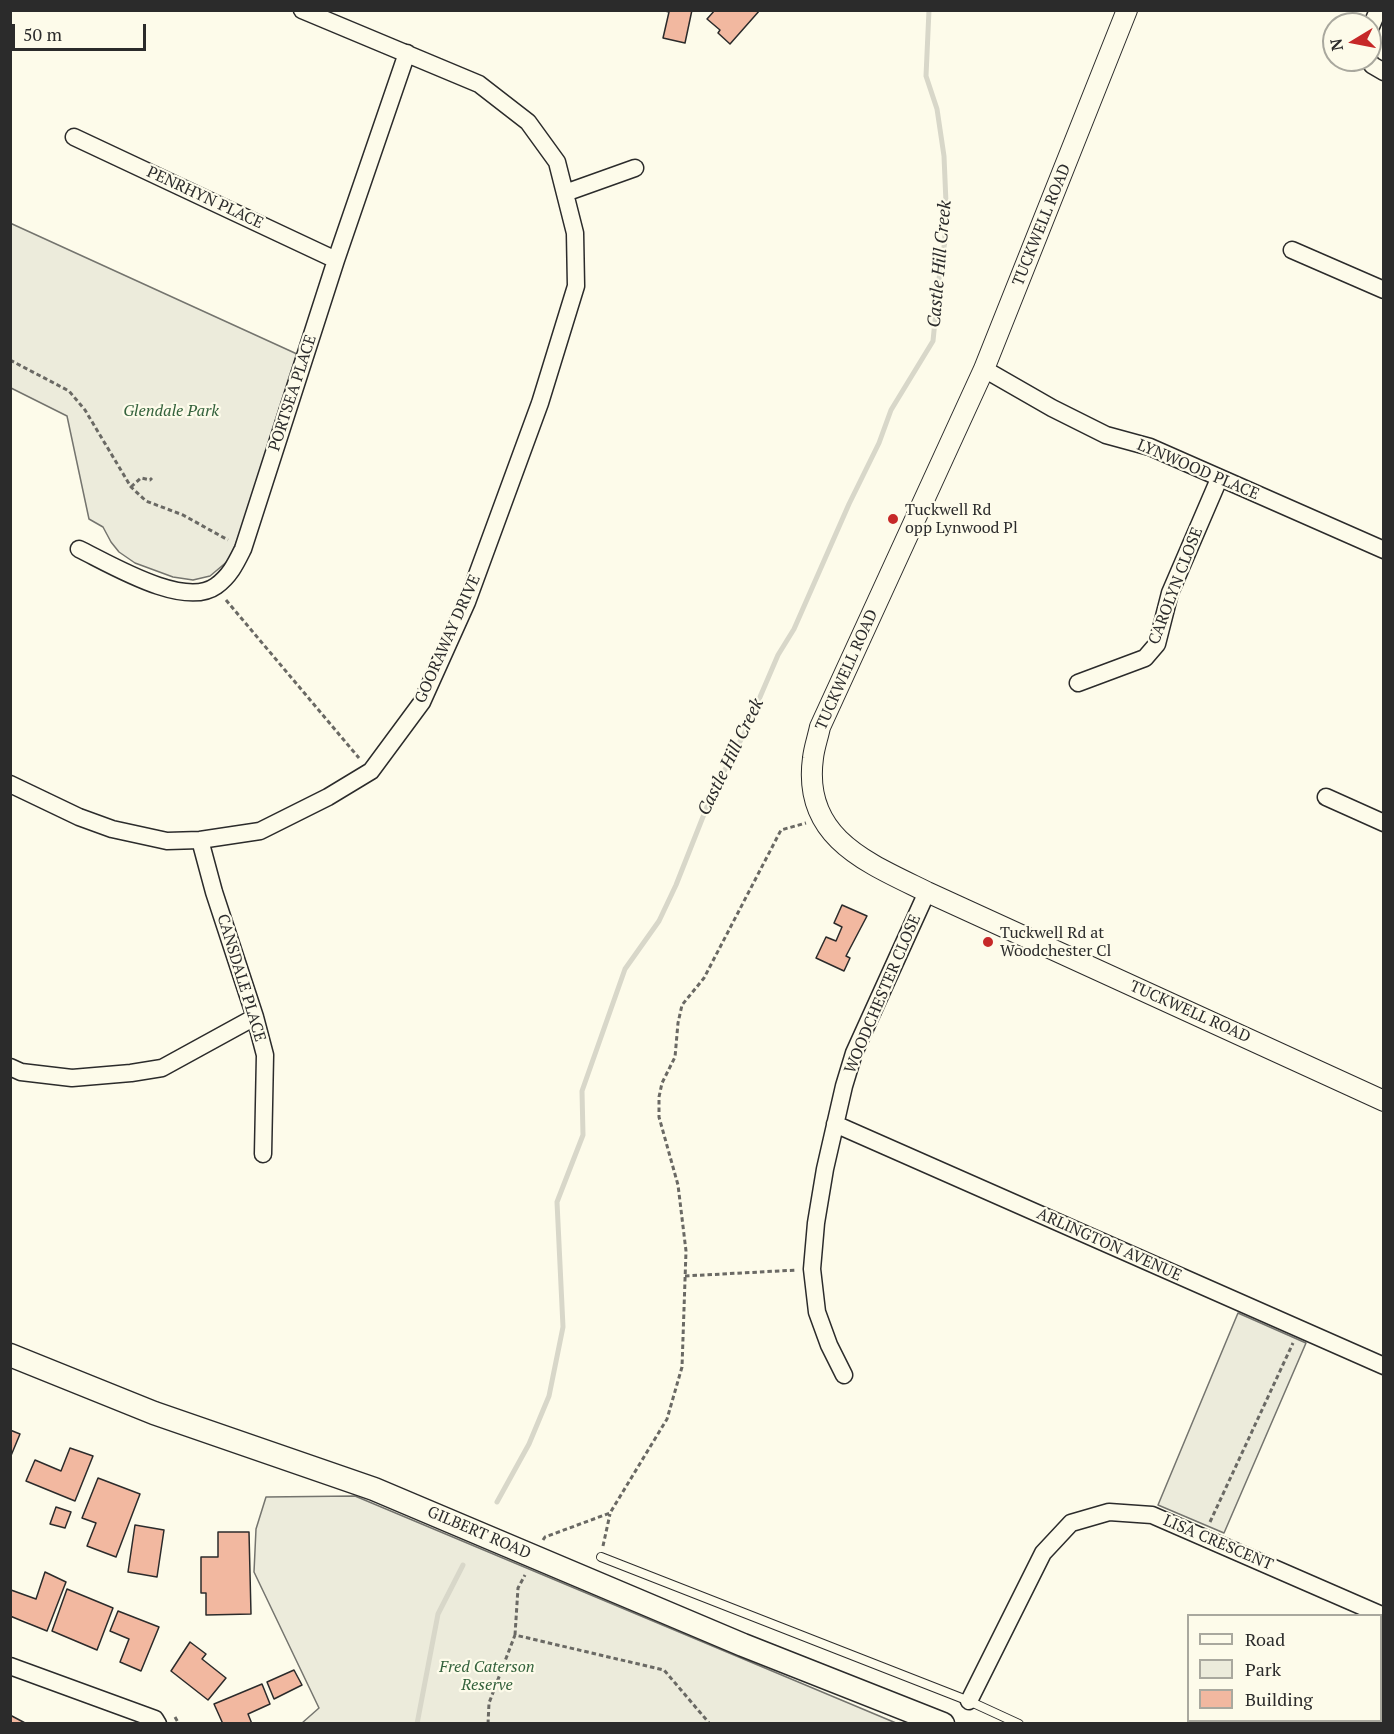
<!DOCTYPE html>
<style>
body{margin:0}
#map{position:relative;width:1394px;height:1734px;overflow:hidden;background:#fdfbea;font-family:"PT Serif",serif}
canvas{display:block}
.frame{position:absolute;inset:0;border:12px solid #2b2b2b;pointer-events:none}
.legend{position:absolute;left:1187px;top:1614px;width:195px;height:108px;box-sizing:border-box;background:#fdfbea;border:2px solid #a9a89e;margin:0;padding:8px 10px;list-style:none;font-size:18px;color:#2b2b2b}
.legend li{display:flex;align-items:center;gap:12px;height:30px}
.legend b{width:30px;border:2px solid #a9a89e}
.north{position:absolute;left:1322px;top:12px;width:60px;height:60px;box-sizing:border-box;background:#fdfbea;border:2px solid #a9a89e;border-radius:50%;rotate:260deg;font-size:16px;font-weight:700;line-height:24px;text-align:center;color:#2b2b2b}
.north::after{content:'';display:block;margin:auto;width:21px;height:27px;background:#c62828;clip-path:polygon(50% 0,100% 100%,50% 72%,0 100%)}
.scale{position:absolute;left:12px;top:24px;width:134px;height:27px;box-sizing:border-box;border:3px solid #2b2b2b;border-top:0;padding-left:8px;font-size:18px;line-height:21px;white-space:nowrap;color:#2b2b2b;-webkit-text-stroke:4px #fdfbea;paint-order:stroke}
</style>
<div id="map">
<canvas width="1394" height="1734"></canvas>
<div class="frame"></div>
<ul class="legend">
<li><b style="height:8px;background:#fdfbea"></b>Road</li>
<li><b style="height:16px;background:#ecebdb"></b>Park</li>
<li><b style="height:16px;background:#f2b8a0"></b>Building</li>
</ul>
<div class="north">N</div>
<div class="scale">50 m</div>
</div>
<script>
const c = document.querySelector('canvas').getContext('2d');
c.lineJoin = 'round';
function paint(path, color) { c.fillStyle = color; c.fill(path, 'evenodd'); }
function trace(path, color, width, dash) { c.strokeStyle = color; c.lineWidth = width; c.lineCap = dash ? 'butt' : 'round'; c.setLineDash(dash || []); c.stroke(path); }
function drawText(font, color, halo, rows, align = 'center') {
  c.font = font + ' "PT Serif",serif'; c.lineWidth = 4.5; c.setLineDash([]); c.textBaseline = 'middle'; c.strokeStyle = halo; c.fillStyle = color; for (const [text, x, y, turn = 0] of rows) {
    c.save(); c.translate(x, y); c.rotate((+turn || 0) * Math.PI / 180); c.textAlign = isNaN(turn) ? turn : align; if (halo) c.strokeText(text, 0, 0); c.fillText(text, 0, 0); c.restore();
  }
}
const green = new Path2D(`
 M10 223 297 354 243 526 229 560 210 576 193 580 173 577 135 563 119 552 111 542 103 527 89 519 67 416 11 388Z
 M1238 1313 1306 1343 1224 1533 1158 1505Z
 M355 1496 896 1723H302L319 1708 254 1572 256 1529 266 1497Z`);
const stream = new Path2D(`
 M497 1502 529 1444 549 1396 563 1327 557 1202 583 1135 582 1091 625 969 659 921 676 885 712 794 745 732 778 655 794 629 849 504 879 443 891 410 933 341 940 270 945 241 944 221 946 203 944 156 937 109 926 76 929 10
 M417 1724 438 1614 463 1565`);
const building = new Path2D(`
 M661 10H692L685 43 663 38 669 12Z
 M715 10H760L730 44 718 33 720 30 707 19Z
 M842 905 867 916 846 956 850 958 844 971 816 958 826 937 836 941 842 927 834 923Z
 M10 1430 20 1434 10 1458Z
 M70 1448 93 1456 75 1501 26 1481 35 1460 61 1471Z
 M98 1478 140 1494 116 1557 87 1546 96 1523 82 1518Z
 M56 1507 71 1512 65 1528 50 1524Z
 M135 1525 164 1530 157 1577 128 1572Z
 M218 1532H249L251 1614 206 1615V1593H201V1557H218Z
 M45 1572 66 1582 47 1631 10 1616 11 1590 36 1599Z
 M67 1589 113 1608 97 1650 52 1631Z
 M118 1611 159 1627 141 1671 120 1662 129 1639 110 1631Z
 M190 1642 206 1654 202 1659 226 1678 208 1700 171 1671Z
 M294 1670 302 1685 274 1699 267 1682Z
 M262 1684 270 1704 248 1714 252 1724H223L214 1704Z
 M10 1715 27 1724H10Z`);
const path = new Path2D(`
 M10 360 69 391 85 410 131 487 146 501 183 515 228 540
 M131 487 141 478 150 480 152 478
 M226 600 359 758
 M685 1276 797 1270
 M1210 1522 1293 1343
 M543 1540 545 1537 610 1513 667 1419 682 1367 686 1251 678 1185 659 1117V1097L662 1083 675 1057 678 1023 682 1005 704 978 781 830 806 823
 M603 1546 610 1514
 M515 1635 518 1588 525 1575
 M175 1717 179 1724
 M488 1724 489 1703 515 1635 664 1670 710 1724`);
const service = new Path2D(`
 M601 1557 969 1701 1019 1724`);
const minor = new Path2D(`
 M1370 29 1378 10
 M1369 60 1372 65 1384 72
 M74 137 336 260
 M565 193 635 168
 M1292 250 1384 290
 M984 369 1052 408 1106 435 1150 447 1384 550
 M79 549C110 564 184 609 216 586 230 576 236 563 243 549L336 260 407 53
 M1078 683 1145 658 1157 644 1170 593 1219 479
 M10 784 79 817 112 829 167 841 200 840 260 831 328 797 371 771 422 702 467 602 540 403 576 286 575 233 557 162 528 122 479 84 302 10
 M1326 797 1384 823
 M200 840 214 892 255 1017 265 1055 263 1154
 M10 1067 21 1072 72 1078 131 1073 162 1068 255 1017
 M835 1124 1384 1366
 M844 1375 829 1345 817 1312 812 1269 816 1223 825 1169 844 1086 854 1053 927 892
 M10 1666 155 1719 158 1724
 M969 1701 1043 1553 1071 1523 1109 1512 1152 1515 1384 1616`);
const tertiary = new Path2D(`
 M1127 10 984 369 820 727C818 737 814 748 813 758 802 838 868 863 927 892L1384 1101`);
const secondary = new Path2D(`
 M10 1355 154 1413 374 1489 743 1645 943 1724`);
const markers = [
 [893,519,6,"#c62828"],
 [988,942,6,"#c62828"]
];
const streetNames = [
 ["PENRHYN PLACE",205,198,25],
 ["TUCKWELL ROAD",1042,225,-68],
 ["PORTSEA PLACE",293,393,-72],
 ["LYNWOOD PLACE",1198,470,23],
 ["CAROLYN CLOSE",1176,586,-69],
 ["GOORAWAY DRIVE",448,639,-66],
 ["TUCKWELL ROAD",847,670,-66],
 ["CANSDALE PLACE",241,978,73],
 ["WOODCHESTER CLOSE",883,994,-67],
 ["TUCKWELL ROAD",1190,1012,24],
 ["ARLINGTON AVENUE",1109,1245,24],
 ["GILBERT ROAD",479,1533,23],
 ["LISA CRESCENT",1218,1543,23]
];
const parkNames = [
 ["Glendale Park",171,411],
 ["Fred Caterson",487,1667],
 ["Reserve",487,1685]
];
const poiNames = [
 ["Tuckwell Rd",905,510],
 ["opp Lynwood Pl",905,528],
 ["Tuckwell Rd at",1000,933],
 ["Woodchester Cl",1000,951]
];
const waterNames = [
 ["Castle Hill Creek",940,264,-85],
 ["Castle Hill Creek",731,757,-64]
];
paint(green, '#ecebdb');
trace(green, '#74746e', 1.5);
trace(stream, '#d8d7c9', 5);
paint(building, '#f2b8a0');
trace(building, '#2b2b2b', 1.5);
trace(service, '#2b2b2b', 10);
trace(minor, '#2b2b2b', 19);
trace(tertiary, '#2b2b2b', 22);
trace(secondary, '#2b2b2b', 25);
trace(path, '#6a6964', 3, [4.5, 3]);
trace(service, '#fdfbea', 8);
trace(minor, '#fdfbea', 16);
trace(tertiary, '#fdfbea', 20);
trace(secondary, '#fdfbea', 22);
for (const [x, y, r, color] of markers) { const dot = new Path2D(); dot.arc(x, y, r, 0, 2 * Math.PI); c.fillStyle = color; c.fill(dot); trace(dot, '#fdfbea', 2); }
drawText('16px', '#2b2b2b', '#fdfbea', streetNames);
drawText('italic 16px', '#34623c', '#fdfbea', parkNames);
drawText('16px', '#2b2b2b', '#fdfbea', poiNames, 'left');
drawText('italic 18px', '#2b2b2b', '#fdfbea', waterNames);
</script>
